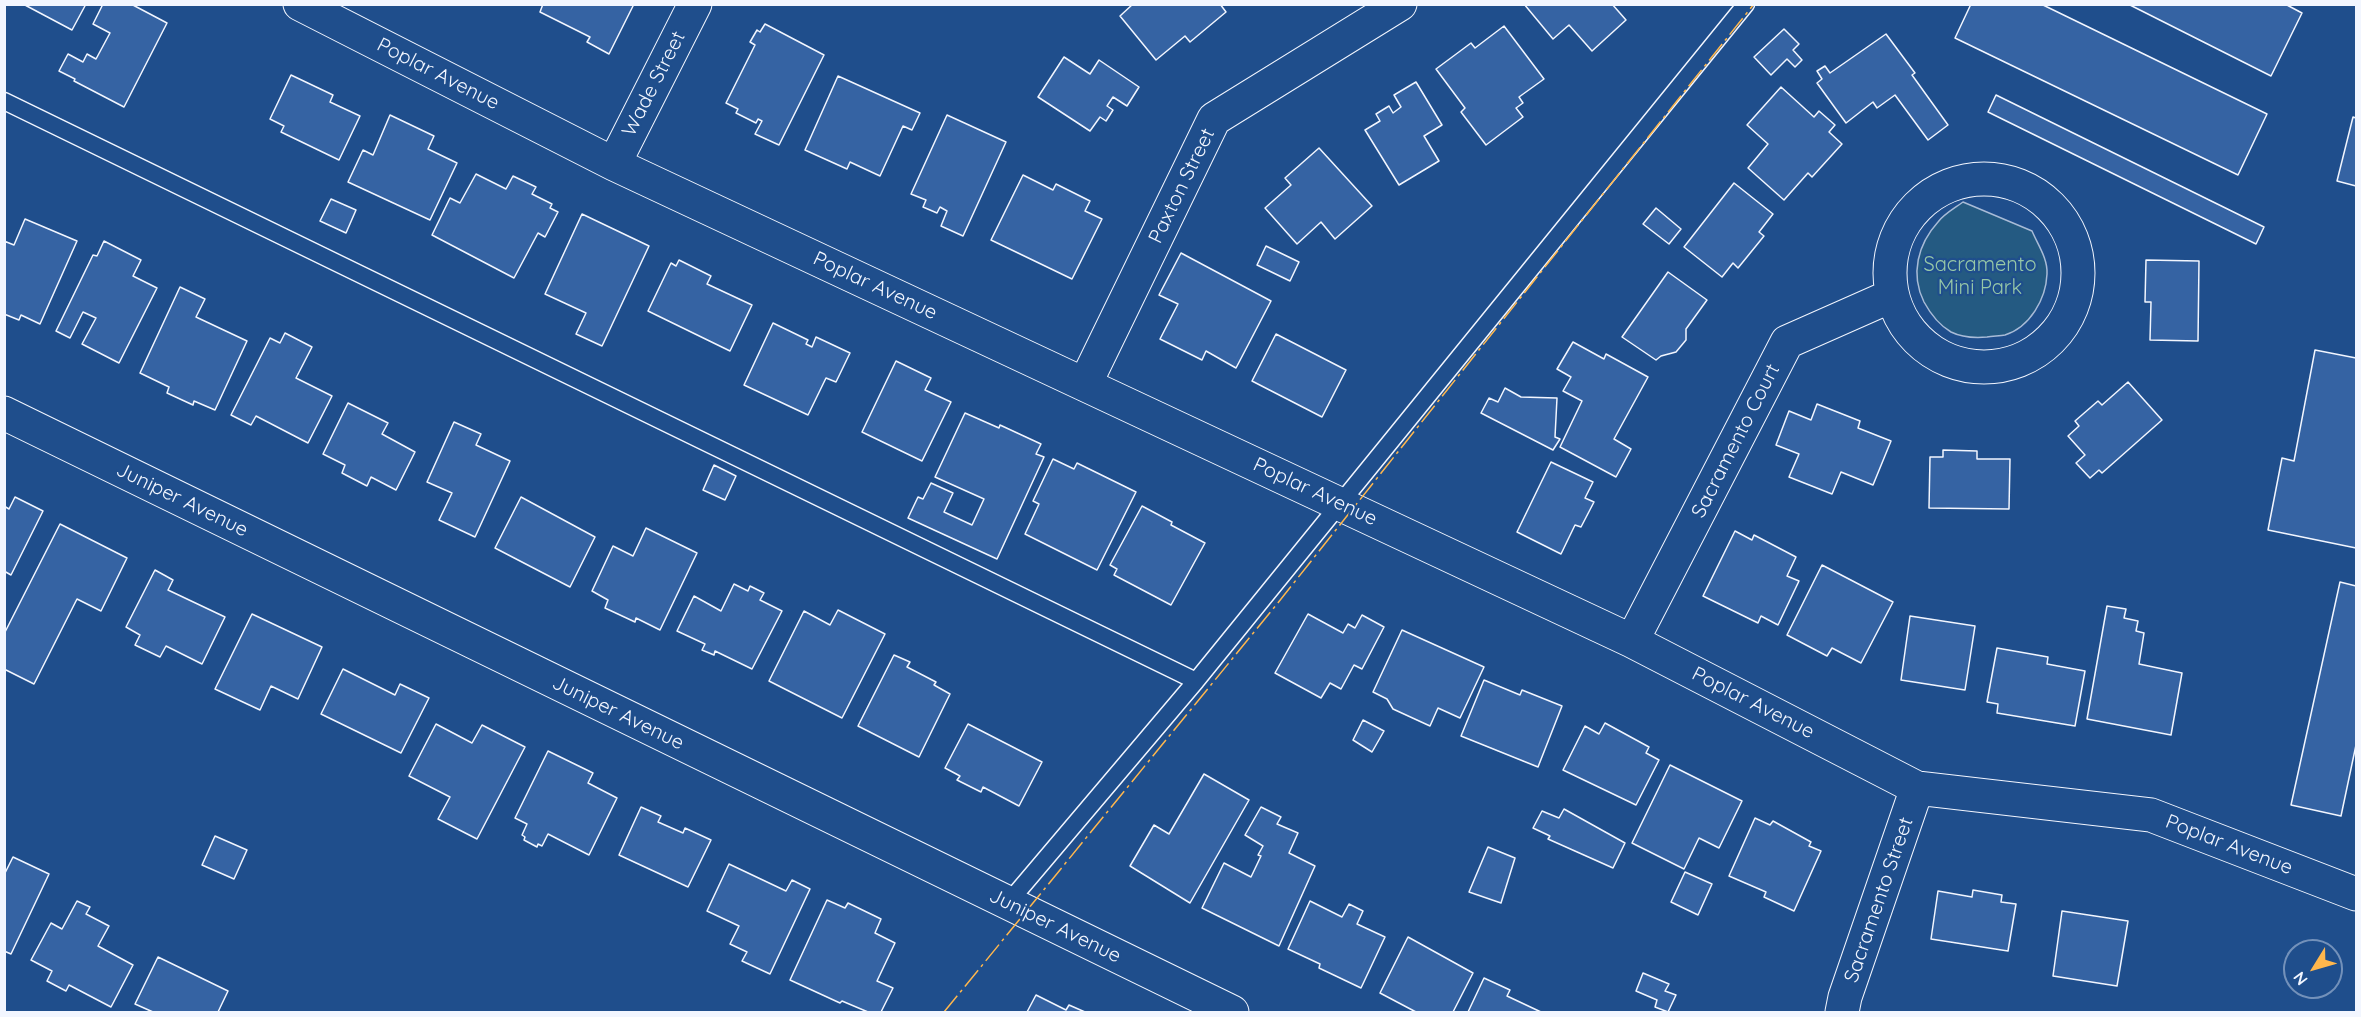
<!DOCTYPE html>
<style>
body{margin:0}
#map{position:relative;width:2361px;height:1017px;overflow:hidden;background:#1f4e8c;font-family:Quicksand,sans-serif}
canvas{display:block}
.frame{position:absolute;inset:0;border:6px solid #f2f6ff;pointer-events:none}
.north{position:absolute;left:2283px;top:939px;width:60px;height:60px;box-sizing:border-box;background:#1f4e8c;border:2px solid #7391ba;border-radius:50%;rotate:233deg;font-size:16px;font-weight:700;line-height:24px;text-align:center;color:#f2f6ff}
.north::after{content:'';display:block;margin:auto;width:21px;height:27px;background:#ffb74d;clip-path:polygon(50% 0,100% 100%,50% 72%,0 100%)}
</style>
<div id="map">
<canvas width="2361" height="1017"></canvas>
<div class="frame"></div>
<div class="north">N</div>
</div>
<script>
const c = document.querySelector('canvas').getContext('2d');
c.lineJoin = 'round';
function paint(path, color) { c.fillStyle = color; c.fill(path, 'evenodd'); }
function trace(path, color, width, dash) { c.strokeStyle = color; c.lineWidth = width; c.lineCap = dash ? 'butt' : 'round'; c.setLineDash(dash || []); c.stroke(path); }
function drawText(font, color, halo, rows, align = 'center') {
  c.font = font + ' Quicksand,sans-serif'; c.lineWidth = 4.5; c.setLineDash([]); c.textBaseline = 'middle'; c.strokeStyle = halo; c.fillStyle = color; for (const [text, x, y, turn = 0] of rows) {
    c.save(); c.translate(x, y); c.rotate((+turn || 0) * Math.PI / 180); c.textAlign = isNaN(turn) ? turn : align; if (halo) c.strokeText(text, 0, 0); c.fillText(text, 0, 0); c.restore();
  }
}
const green = new Path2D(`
 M1963 202 2032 231C2038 245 2048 259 2047 274 2046 299 2030 327 2005 335 2000 336 1993 336 1987 337 1975 338 1963 338 1951 332 1939 325 1930 313 1924 302 1910 274 1918 244 1938 222 1944 214 1955 208 1963 202Z`);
const building = new Path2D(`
 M23 4H86L72 30Z
 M103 4H131L167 23 124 107 74 81 75 79 59 71 68 54 83 62 87 54 96 59 110 33 93 24Z
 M543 4H634L609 54 587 42 590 37 540 12Z
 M1133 4H1220L1226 12 1190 42 1185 36 1156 60 1120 16Z
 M1524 4H1612L1626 20 1592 51 1569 25 1553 39Z
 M1971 4H2041L2267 114 2238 175 1955 38Z
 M2128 4H2285L2302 13 2271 76Z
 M765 24 824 55 779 145 755 134 762 121 758 119 756 123 736 113 738 109 726 103 755 45 750 42 757 30 760 32Z
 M1504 26 1544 79 1519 97 1523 103 1516 108 1523 117 1486 145 1461 112 1465 108 1436 69 1471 43 1475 48Z
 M1784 29 1799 44 1793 50 1802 60 1795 67 1787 59 1771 75 1754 57Z
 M1886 34 1915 73 1912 75 1948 125 1928 140 1895 95 1877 108 1873 102 1846 123 1817 83 1822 79 1817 71 1825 66 1830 73Z
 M1064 57 1090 74 1099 60 1139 87 1127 106 1113 97 1107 106 1113 110 1106 121 1100 117 1090 131 1038 97Z
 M291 75 333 95 330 102 360 116 339 160 281 132 284 126 270 119Z
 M838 76 920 113 912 130 903 126 880 176 850 162 847 169 805 150Z
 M1416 82 1442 125 1424 136 1439 161 1399 185 1365 130 1380 121 1376 114 1389 106 1393 113 1401 107 1394 95Z
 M1781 87 1814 117 1819 111 1835 125 1829 132 1842 144 1812 177 1808 173 1784 200 1748 168 1768 144 1747 125Z
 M1996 95 2264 227 2256 244 1988 112Z
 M390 115 434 136 428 149 457 163 430 220 348 182 363 150 373 155Z
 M947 115 1006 142 963 236 941 226 947 211 940 207 937 213 923 207 926 200 911 194Z
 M2353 117 2356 118V186L2337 181Z
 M1319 148 1372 206 1335 239 1321 222 1297 244 1265 208 1291 185 1285 178Z
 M476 174 506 189 513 176 536 187 532 194 552 204 550 208 558 212 545 237 538 233 514 278 432 235 450 198 460 203Z
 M1023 175 1053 190 1056 184 1090 201 1085 211 1102 219 1072 279 991 240Z
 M1734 183 1773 214 1759 232 1764 236 1738 268 1733 263 1722 277 1684 247Z
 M331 199 356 210 346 233 320 221Z
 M1656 208 1681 229 1669 244 1643 224Z
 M582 214 649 246 602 346 576 334 586 313 545 294Z
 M25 219 77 241 40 324 21 315 19 320 4 314V241L14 245Z
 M104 241 141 260 133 276 157 288 119 363 82 344 96 318 83 312 70 338 56 331 93 255 97 256Z
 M1266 246 1299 262 1290 281 1257 265Z
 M1181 253 1271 301 1236 368 1206 351 1202 360 1160 339 1178 304 1159 295Z
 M679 260 711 276 707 284 752 305 730 351 648 311 671 263 676 266Z
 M2146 260 2199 261 2198 341 2150 340 2151 302H2145Z
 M1668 272 1707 300 1686 329V340L1676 352 1661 356 1656 360 1622 337Z
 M180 287 205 299 196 317 247 341 215 410 194 401 193 405 167 393 169 387 140 373Z
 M773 323 808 340 806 344 812 347 816 337 850 353 836 382 826 378 808 415 744 385Z
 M285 333 312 347 296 378 332 396 308 443 256 416 251 425 231 415 270 338 280 343Z
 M1276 334 1346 370 1322 417 1252 381Z
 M1573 342 1604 359 1606 354 1648 377 1614 439 1631 449 1616 477 1560 447 1582 401 1563 391 1571 377 1557 369Z
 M2315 350 2356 358V548L2268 530 2282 458 2294 461Z
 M896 361 931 378 925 390 951 402 922 461 862 432Z
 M2128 382 2162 420 2102 473 2099 470 2090 478 2076 463 2085 455 2068 436 2079 426 2075 421 2098 401 2102 405Z
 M1505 388 1521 397 1557 398 1555 437 1560 439 1553 450 1481 413 1489 398 1498 402Z
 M348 403 388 423 382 434 415 452 396 490 371 477 367 486 342 473 345 465 323 454Z
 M1817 404 1860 421 1858 428 1891 441 1873 485 1841 472 1832 494 1789 477 1799 454 1776 445 1789 411 1811 420Z
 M965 413 999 428 1000 425 1041 444 1036 454 1044 457 997 559 908 518 918 497 923 499 931 483 953 493 944 512 972 525 984 499 935 477Z
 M454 422 481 434 476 445 510 461 475 537 439 520 452 493 427 482Z
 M1943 450 1977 451V459H2010L2009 509 1929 508 1930 457H1943Z
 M1053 459 1074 469 1077 463 1136 492 1097 570 1025 534 1039 504 1033 501Z
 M1551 462 1593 482 1585 498 1594 502 1581 527 1575 525 1561 554 1517 532Z
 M714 465 736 476 725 500 703 490Z
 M15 497 43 511 11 575 4 571V506L9 509Z
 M521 497 595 537 570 587 495 548Z
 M1142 506 1172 522 1171 525 1205 543 1171 605 1114 575 1117 569 1110 565Z
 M60 524 127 558 101 611 77 599 34 684 4 669V634Z
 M646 528 697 553 660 630 636 618 635 622 605 608 608 600 592 591 613 546 633 556Z
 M1735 531 1752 540 1754 535 1796 557 1787 576 1799 581 1778 625 1761 616 1758 623 1703 596Z
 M1822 565 1893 602 1861 663 1832 648 1827 656 1787 635Z
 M155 570 173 580 168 590 225 617 202 664 166 646 160 657 135 645 140 635 126 627Z
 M2340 582 2356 586V745L2341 816 2291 805Z
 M734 584 748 591 750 586 764 593 760 600 782 611 752 669 715 651 714 655 702 650 705 644 677 631 694 596 721 611Z
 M2107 606 2126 609 2124 618 2138 621 2136 631 2144 633 2139 664 2182 673 2171 735 2087 719Z
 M838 610 885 634 842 718 769 681 804 611 830 625Z
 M252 614 322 647 298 699 271 686 260 710 215 689Z
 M1308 614 1343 633 1348 624 1355 628 1362 615 1384 627 1362 669 1354 665 1341 689 1330 683 1321 698 1275 673Z
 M1910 616 1975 626 1965 690 1901 680Z
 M1402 630 1484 667 1460 718 1438 708 1430 726 1393 709 1387 699 1373 692Z
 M1997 648 2048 657 2047 664 2085 671 2075 726 1997 713 1998 704 1987 702Z
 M894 655 910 662 907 667 936 682 934 685 950 694 919 757 858 726Z
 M343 669 395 695 400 684 429 698 401 753 321 714Z
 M1484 680 1520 695 1522 690 1562 706 1538 767 1461 736Z
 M1363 720 1384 731 1372 752 1353 740Z
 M1605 723 1649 747 1646 753 1659 760 1636 805 1563 770 1585 726 1599 734Z
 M436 724 472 743 482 725 525 747 477 839 438 819 450 797 409 776Z
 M968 724 1042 762 1019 806 983 787 981 792 957 780 960 776 945 768Z
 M548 751 593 773 588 783 617 798 589 855 548 834 542 846 538 844 537 847 524 840 525 837 522 835 527 824 515 818Z
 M1670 765 1742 801 1719 848 1699 838 1684 869 1632 843Z
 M1204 774 1249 800 1190 903 1130 866 1154 825 1169 834Z
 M641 807 661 816 658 822 683 833 685 828 711 840 688 887 619 855Z
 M1261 807 1281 817 1277 824 1298 833 1289 853 1315 866 1279 946 1202 908 1224 863 1251 877 1261 856 1258 855 1263 846 1245 835Z
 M1564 809 1625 843 1613 868 1548 839 1550 836 1533 828 1542 811 1559 818Z
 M1755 818 1770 825 1773 821 1811 842 1809 846 1821 851 1794 911 1764 897 1766 892 1729 876Z
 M215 836 247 850 234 879 202 865Z
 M1488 847 1515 858 1501 903 1469 892Z
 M13 857 49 874 11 954 4 951V875Z
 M729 864 786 891 792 880 810 889 770 974 742 961 747 952 730 944 739 926 707 911Z
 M1685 872 1712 884 1698 915 1671 902Z
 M1973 890 2002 895 2001 902 2016 904 2008 951 1931 939 1938 891 1972 897Z
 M827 900 845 908 848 903 881 919 875 933 895 943 877 981 893 988 881 1012H868L842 1001 840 1003 790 980Z
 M77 901 90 907 86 914 109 926 98 946 133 965 111 1007 69 985 66 991 47 981 52 971 31 960 51 923 62 929Z
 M1310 901 1342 917 1349 904 1363 911 1357 924 1385 937 1361 988 1319 968 1320 964 1288 949Z
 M2062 911 2128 921 2117 986 2053 976Z
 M1408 937 1473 973 1453 1012H1416L1380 993Z
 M158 957 228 991 218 1012H153L135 1004Z
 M1643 973 1669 984 1665 991 1676 995 1668 1012 1655 1007 1657 1000 1636 991Z
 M1484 978 1510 990 1507 996 1541 1012H1468Z
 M1036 995 1066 1010 1069 1005 1085 1012H1027Z`);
const service = new Path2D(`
 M4 101 1196 681 1008 903
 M1196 681 1746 4`);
const minor = new Path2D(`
 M300 4 614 164 1632 641 1917 788 2151 815 2356 894
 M614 164 695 4
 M1890 273a94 94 0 1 1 188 0a94 94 0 1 1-188 0Z
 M1085 384 1214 119 1400 4
 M4 413 1232 1012
 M1632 641 1787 342 1891 296
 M1842 1012 1845 997 1917 788`);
const power = new Path2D(`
 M944 1012 1277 604 1754 4`);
const streetNames = [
 ["Poplar Avenue",438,74,27],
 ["Wade Street",654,84,-63],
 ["Paxton Street",1182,186,-64],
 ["Poplar Avenue",875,286,25],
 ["Sacramento Court",1736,441,-63],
 ["Poplar Avenue",1315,492,25],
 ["Juniper Avenue",182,500,26],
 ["Poplar Avenue",1753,703,27],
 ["Juniper Avenue",618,713,26],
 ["Poplar Avenue",2229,845,21],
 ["Sacramento Street",1879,900,-71],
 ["Juniper Avenue",1055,926,26]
];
const parkNames = [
 ["Sacramento",1980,265],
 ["Mini Park",1980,288]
];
paint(green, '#245a82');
trace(green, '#a8bbd7', 1.5);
paint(building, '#3563a3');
trace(building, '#f2f6ff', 1.5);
trace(service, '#f2f6ff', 19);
trace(minor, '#f2f6ff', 35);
trace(service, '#1f4e8c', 16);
trace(minor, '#1f4e8c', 33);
trace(power, '#ffb74d', 1.5, [21, 4.5, 3, 4.5]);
drawText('20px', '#f2f6ff', '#1f4e8c', streetNames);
drawText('20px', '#97c8a6', '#1f4e8c', parkNames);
</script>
